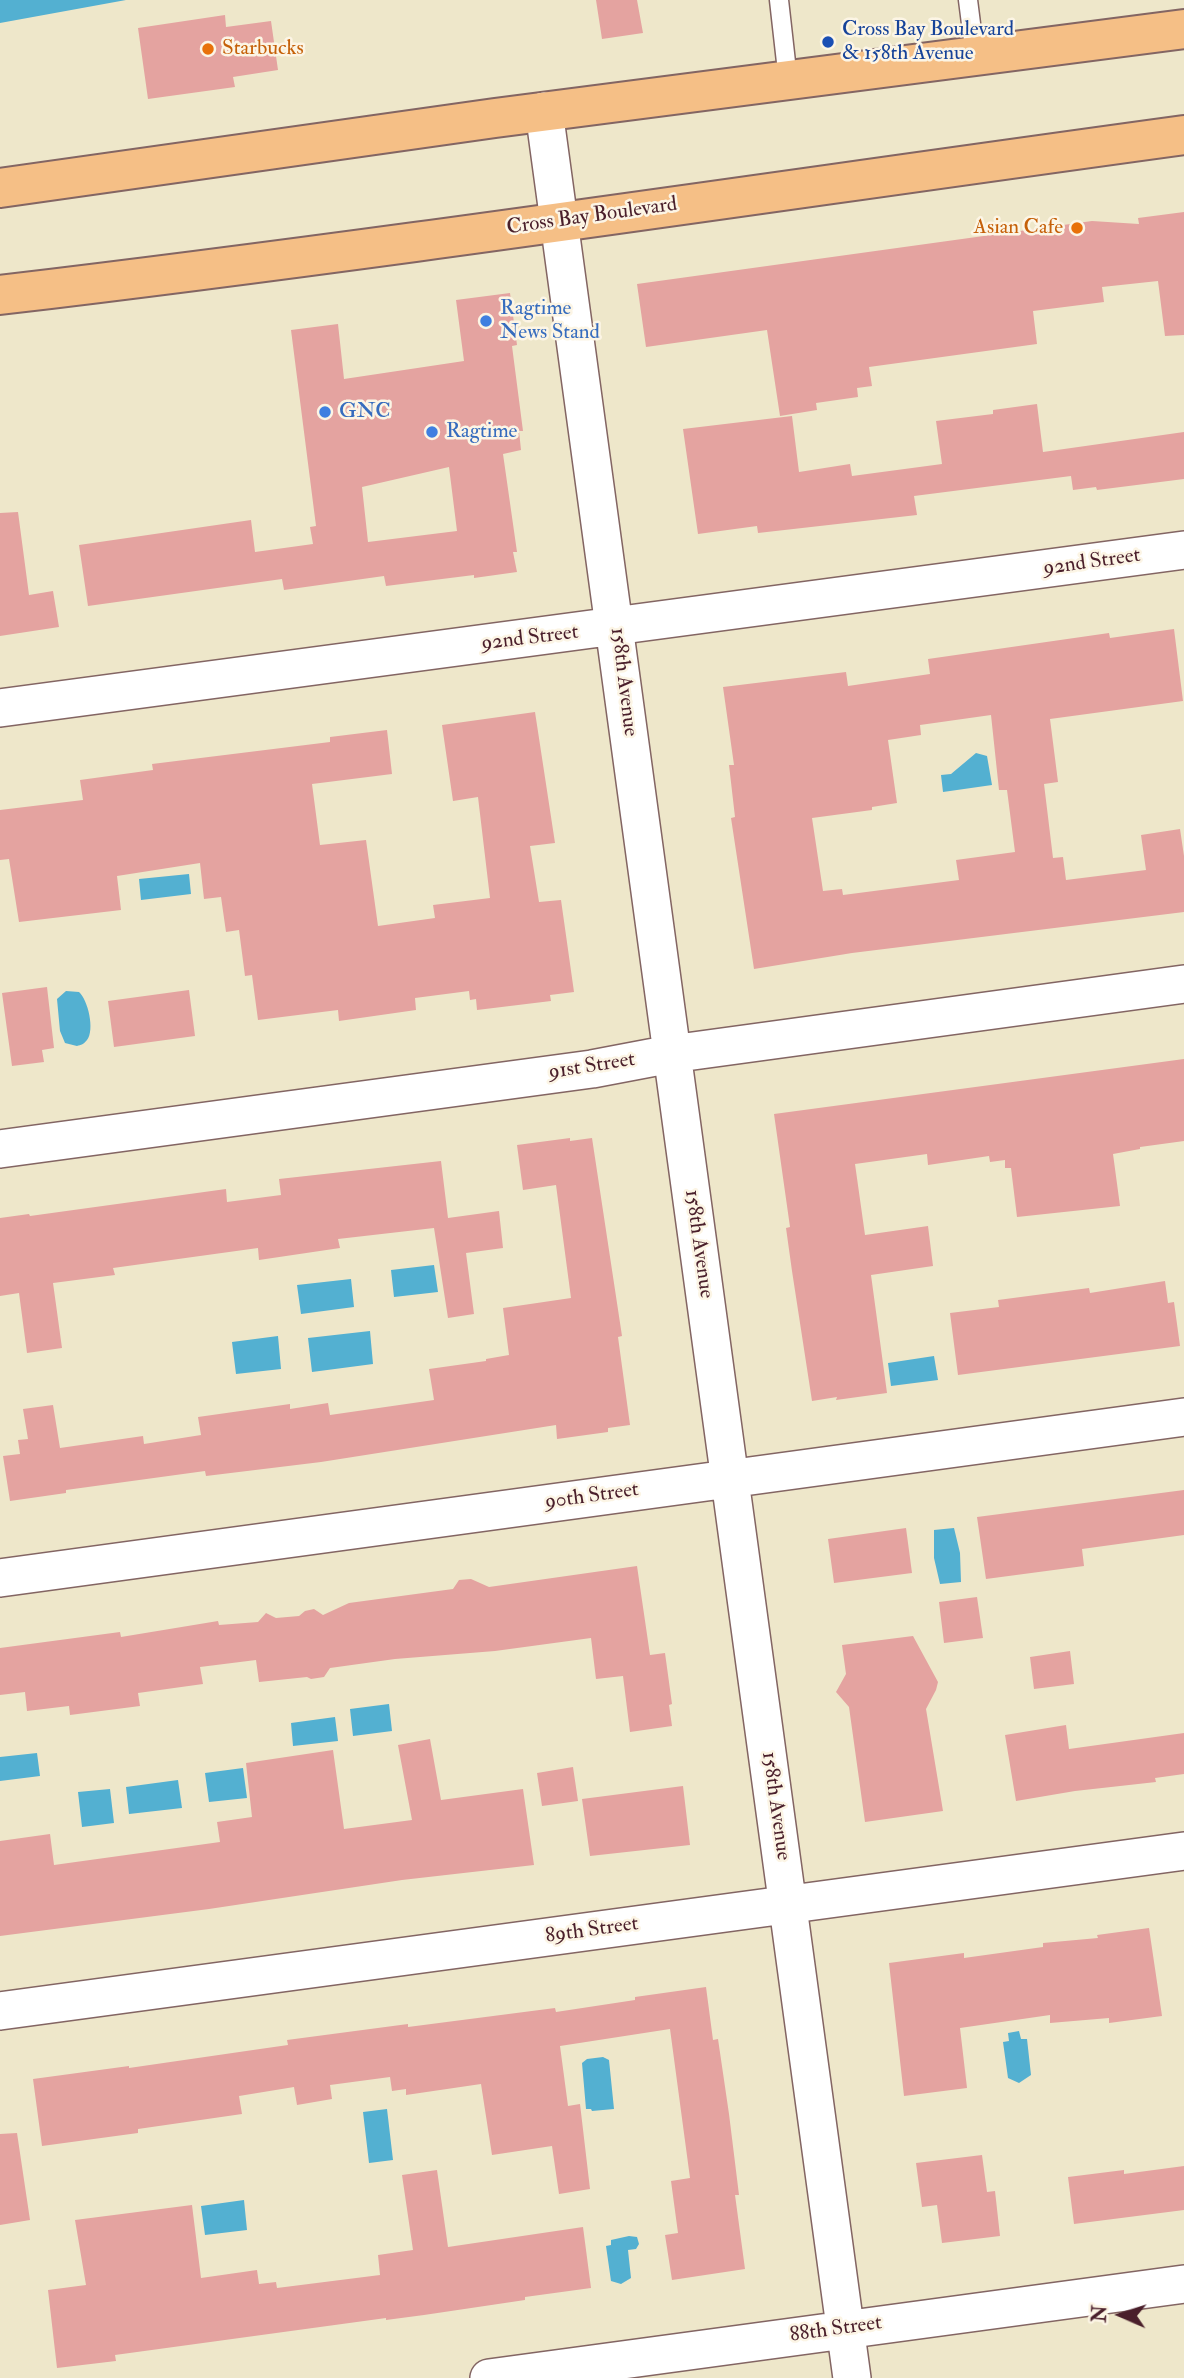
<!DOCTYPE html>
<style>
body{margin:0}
#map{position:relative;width:1184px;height:2378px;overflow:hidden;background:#eee7ca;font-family:"IM FELL Double Pica",serif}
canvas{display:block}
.north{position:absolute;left:1086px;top:2280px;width:70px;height:70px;-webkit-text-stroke:5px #fcf5e5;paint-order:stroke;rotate:273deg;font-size:19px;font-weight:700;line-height:28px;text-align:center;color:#4a1f2b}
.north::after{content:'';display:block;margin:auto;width:24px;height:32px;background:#4a1f2b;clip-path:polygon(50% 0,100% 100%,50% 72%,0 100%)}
</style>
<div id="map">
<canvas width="1184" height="2378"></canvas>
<div class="north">N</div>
</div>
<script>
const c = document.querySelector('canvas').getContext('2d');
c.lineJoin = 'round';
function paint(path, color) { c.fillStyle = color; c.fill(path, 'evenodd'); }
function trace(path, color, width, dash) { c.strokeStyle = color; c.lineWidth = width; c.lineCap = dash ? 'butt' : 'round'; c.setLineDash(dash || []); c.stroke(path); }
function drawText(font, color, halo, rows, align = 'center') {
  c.font = font + ' "IM FELL Double Pica",serif'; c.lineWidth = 5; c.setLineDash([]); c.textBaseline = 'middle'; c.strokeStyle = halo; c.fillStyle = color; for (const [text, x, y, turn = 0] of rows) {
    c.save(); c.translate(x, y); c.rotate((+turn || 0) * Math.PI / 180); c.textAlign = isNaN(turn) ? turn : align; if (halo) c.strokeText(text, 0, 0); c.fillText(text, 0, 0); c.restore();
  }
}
const water = new Path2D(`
 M0 0H126L0 23Z
 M976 753 987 756 992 785 943 792 941 775 951 774Z
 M189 874 191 894 141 900 139 879Z
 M66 991 79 992C88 1000 95 1030 87 1040 84 1044 81 1045 77 1046L65 1043 60 1031 57 999Z
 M434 1265 438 1292 394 1297 391 1270Z
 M351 1279 354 1307 301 1314 297 1285Z
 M370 1331 373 1364 312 1372 308 1338Z
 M278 1336 281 1369 236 1374 232 1342Z
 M934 1356 938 1380 891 1386 888 1363Z
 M954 1528 960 1553 961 1582 940 1584 934 1558V1530Z
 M389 1704 392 1731 353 1736 350 1709Z
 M335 1717 338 1741 293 1746 291 1723Z
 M37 1753 40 1776 0 1781V1757Z
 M243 1768 247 1798 209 1802 205 1773Z
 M178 1780 182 1808 129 1814 126 1787Z
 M110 1789 114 1823 82 1827 78 1792Z
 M1019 2031 1021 2039H1027L1031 2075 1019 2083 1008 2078 1003 2042 1009 2041 1008 2033Z
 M603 2057 609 2060 614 2109 592 2111 591 2109H586L582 2063 587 2059Z
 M387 2109 393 2160 369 2163 363 2112Z
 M244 2200 247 2230 205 2235 201 2206Z
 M629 2236 637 2237 639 2244 636 2249 628 2250 631 2278 621 2284 611 2281 606 2246 611 2245V2240Z`);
const building = new Path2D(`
 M596 0H637L643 33 602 39Z
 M225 15 226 27 271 21 278 70 233 77 235 87 148 99 138 28Z
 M1184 212V335L1165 336 1158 281 1102 287 1104 302 1033 311 1037 344 869 367 872 386 857 388 858 397 816 403 817 410 780 416 767 330 646 347 637 284 1092 221 1139 224 1138 218Z
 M510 293 517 345 512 346 523 431H519L521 450 503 454 517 552H513L517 572 474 578V575L386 586 384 576 284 590 282 579 88 606 79 545 251 520 255 552 313 544 310 527 316 526 291 330 338 324 344 379 464 361 456 300ZM449 467 457 531 368 542 362 487Z
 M1037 404 1043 452 1184 432V479L1097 490 1096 487 1073 490 1071 476 914 496 917 515 758 533 757 526 698 534 683 429 792 416 799 472 850 464 852 476 942 464 936 421 993 414V410Z
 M18 512 29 595 53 591 59 627 0 636V513Z
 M1174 629 1183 701 1050 719 1058 782 1044 784 1053 858 1063 857 1066 880 1146 870 1141 835 1180 829 1184 856V912L852 953 754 969 731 818 735 817 729 765H734L723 687 846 672 848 686 930 674 928 659 1109 633 1110 638ZM991 715 999 790H1007L1015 852 956 860 959 880 843 895 842 889 823 891 812 818 872 810V807L897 803 888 740 921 735 920 725Z
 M535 712 555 843 530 846 539 902 561 900 574 992 550 995 551 1001 477 1010 476 999 470 1000 469 991 415 998 416 1010 339 1021 338 1010 258 1020 252 975 245 976 239 930 226 932 221 897 204 899 200 863 117 876 121 910 19 922 9 859 0 860V810L83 800 80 780 153 770 152 764 330 742V737L387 730 392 774 312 784 320 845 366 840 378 926 435 918 433 905 490 898 478 797 453 801 442 725Z
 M47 987 54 1048 42 1050 44 1062 12 1066 2 993Z
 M189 990 195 1036 114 1047 108 1001Z
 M1184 1059V1141L1140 1147V1149L1113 1154 1120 1206 1017 1217 1011 1168H1005V1160L990 1162 989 1156 928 1165 927 1154 855 1164 865 1235 928 1226 933 1266 871 1275 887 1393 836 1400 837 1397 812 1401 792 1271 786 1228 790 1227 774 1114Z
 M570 1138V1141L592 1138 622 1336 618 1337 630 1425 608 1428V1432L557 1439 556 1425 321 1462 206 1476 205 1471 66 1490V1493L10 1501 3 1456 20 1454 18 1440 28 1439 23 1409 53 1405 60 1448 143 1436 144 1444 201 1435 198 1417 290 1404V1409L328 1403 330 1415 434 1400 429 1369 486 1361V1359L509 1355 503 1308 571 1298 556 1185 523 1190 517 1145Z
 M441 1161 448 1218 499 1211 503 1248 466 1253 474 1314 448 1318 434 1228 338 1239 340 1248 259 1260 258 1248 113 1268 115 1275 53 1283 62 1348 27 1353 19 1293 0 1296V1218L29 1214 30 1216 226 1189 227 1202 281 1195 279 1179Z
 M1165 1281 1168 1303 1174 1302 1180 1346 958 1375 950 1313 999 1307 998 1300 1089 1288 1090 1293Z
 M1184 1490V1535L1082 1549 1084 1566 986 1579 977 1517Z
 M906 1528 912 1573 834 1583 828 1539Z
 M637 1566 650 1655 665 1653 672 1704 669 1705 672 1726 630 1732 623 1676 596 1679 591 1638 495 1651 395 1659 330 1668 324 1677 311 1679 307 1677 259 1682 256 1660 200 1667 203 1684 138 1693 140 1706 70 1715 69 1706 27 1711 25 1692 0 1695V1648L120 1632 121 1637 218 1621 219 1625 258 1622 266 1613 276 1618 299 1616 305 1611 314 1609 323 1615 349 1603 453 1589 459 1580 471 1579 489 1587Z
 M977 1597 983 1638 944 1643 939 1602Z
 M913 1636 938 1682 936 1690 926 1709 943 1811 865 1822 849 1707 836 1692 846 1674 842 1645Z
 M1070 1651 1074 1684 1034 1689 1030 1657Z
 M1066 1725 1069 1749 1184 1733V1774L1155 1778 1156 1782 1075 1791 1016 1801 1005 1735Z
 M430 1739 441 1800 523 1789 534 1865 402 1880 209 1909 0 1936V1841L50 1834 54 1865 220 1842 217 1822 252 1817 246 1763 333 1750 344 1829 412 1820 398 1745Z
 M573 1767 578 1801 542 1806 537 1773Z
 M683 1786 690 1845 590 1856 582 1799Z
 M1149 1928 1162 2016 1109 2023V2018L1050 2023V2015L960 2028 967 2088 904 2096 889 1963 964 1953V1958L1043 1947V1943L1098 1938 1097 1935Z
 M706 1987 713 2040 718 2039 729 2114 739 2195H735L745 2269 672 2280 665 2235 678 2233 671 2181 690 2178 670 2029 560 2046 568 2106 580 2104 590 2189 559 2194 552 2146 492 2155 481 2084 406 2095V2089L392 2091 390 2077 330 2085 332 2099 297 2105 294 2087 239 2096 242 2114 138 2129V2133L42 2146 33 2079 129 2066V2068L260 2049 288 2045 287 2040 408 2024V2027L555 2008 556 2012 635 2000V1997Z
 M17 2133 30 2220 0 2225V2134Z
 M982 2155 987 2192 995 2191 1000 2236 942 2243 937 2205 922 2207 916 2163Z
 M1184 2166V2210L1074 2224 1068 2177 1124 2170V2174Z
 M437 2170 448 2247 583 2227 591 2288 525 2297V2300L424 2315 386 2320V2318L115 2355 116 2361 57 2368 48 2290 86 2285 75 2220 192 2205 201 2278 257 2270 259 2284 276 2282 277 2288 380 2275 378 2255 413 2250 402 2175Z`);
const lane = new Path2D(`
 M779 0 788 80
 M968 0 975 55`);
const street = new Path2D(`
 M544 111 852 2378
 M0 708 1184 550
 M0 1149 592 1069 671 1054 1184 984
 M0 1578 1184 1417
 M0 2011 1184 1851
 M489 2378 1184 2284`);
const primary = new Path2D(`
 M0 188 495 118 1184 29
 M0 295C396 248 789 189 1184 135`);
const markers = [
 [828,42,7,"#1a4fb4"],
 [208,49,7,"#e8710a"],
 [1077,228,7,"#e8710a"],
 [486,321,7,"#3f7fe0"],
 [325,412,7,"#3f7fe0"],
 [432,432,7,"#3f7fe0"]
];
const transitNames = [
 ["Cross Bay Boulevard",842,30],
 ["& 158th Avenue",842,54]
];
const foodNames = [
 ["Starbucks",222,49],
 ["Asian Cafe",1063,228,"right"]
];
const streetNames = [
 ["Cross Bay Boulevard",592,217,-8],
 ["92nd Street",1092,563,-8],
 ["92nd Street",530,639,-7],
 ["158th Avenue",623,682,83],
 ["91st Street",592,1067,-9],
 ["158th Avenue",698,1244,82],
 ["90th Street",592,1497,-8],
 ["158th Avenue",775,1806,82],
 ["89th Street",592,1931,-8],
 ["88th Street",836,2330,-8]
];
const shopNames = [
 ["Ragtime",500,309],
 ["News Stand",500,333],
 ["GNC",339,412],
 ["Ragtime",446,432]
];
paint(water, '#53b0d1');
paint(building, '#e4a3a0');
trace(lane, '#836563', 21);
trace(street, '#836563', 40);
trace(primary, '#836563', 42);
trace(lane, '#fff', 18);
trace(street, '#fff', 37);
trace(primary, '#f5bf86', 38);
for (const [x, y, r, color] of markers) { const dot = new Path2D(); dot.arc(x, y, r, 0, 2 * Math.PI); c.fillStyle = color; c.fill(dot); trace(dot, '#fcf5e5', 2.5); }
drawText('21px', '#164399', '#fcf5e5', transitNames, 'left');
drawText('21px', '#c56008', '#fcf5e5', foodNames, 'left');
drawText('21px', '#4a1f2b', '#fcf5e5', streetNames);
drawText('21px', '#366cbe', '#fcf5e5', shopNames, 'left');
</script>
